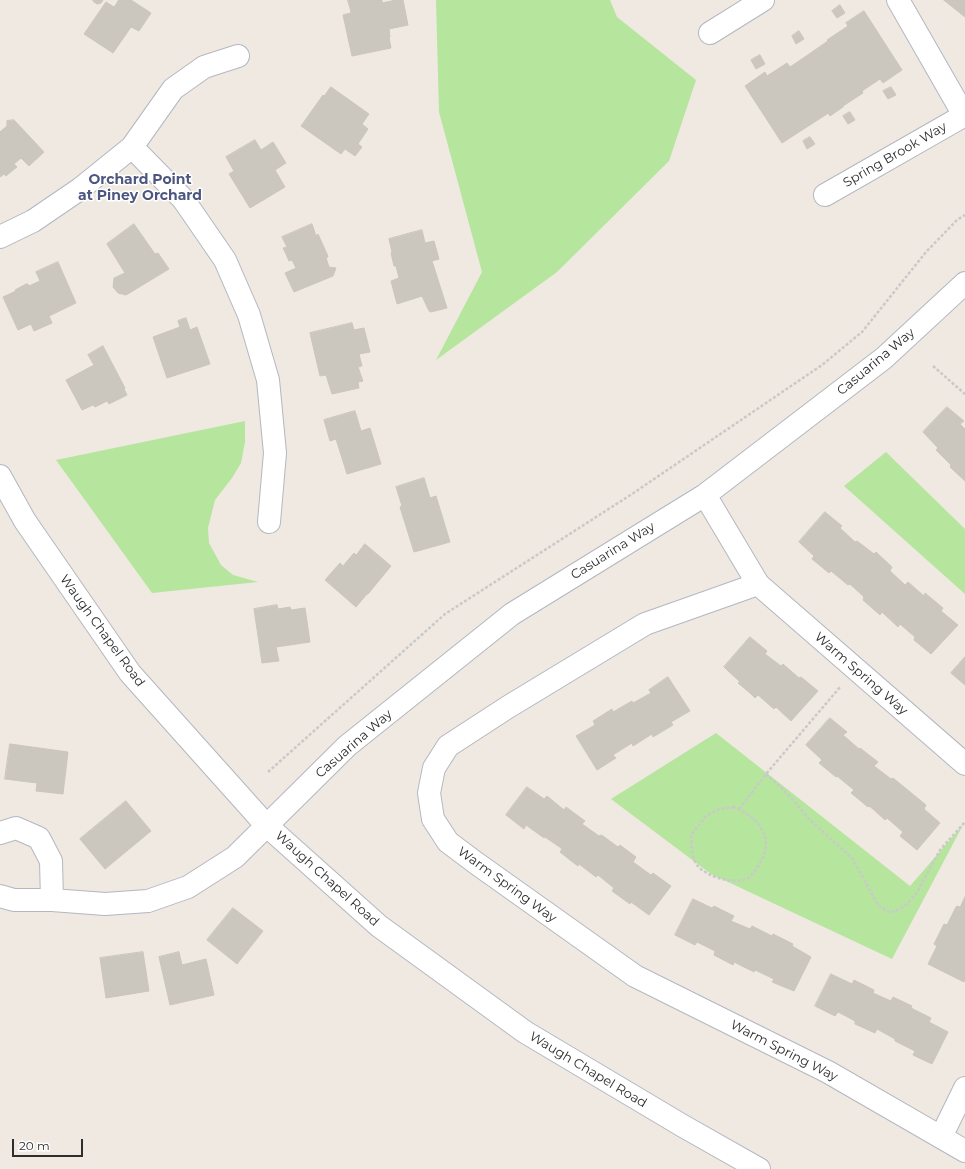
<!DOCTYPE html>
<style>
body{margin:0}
#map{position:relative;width:965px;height:1169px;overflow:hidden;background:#efe9e1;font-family:Montserrat,sans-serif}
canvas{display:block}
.scale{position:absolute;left:12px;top:1139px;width:71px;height:18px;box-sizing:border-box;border:2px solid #2e2e2e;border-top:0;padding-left:5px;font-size:12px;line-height:14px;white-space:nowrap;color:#2e2e2e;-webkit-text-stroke:3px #fff;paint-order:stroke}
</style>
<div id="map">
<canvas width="965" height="1169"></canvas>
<div class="scale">20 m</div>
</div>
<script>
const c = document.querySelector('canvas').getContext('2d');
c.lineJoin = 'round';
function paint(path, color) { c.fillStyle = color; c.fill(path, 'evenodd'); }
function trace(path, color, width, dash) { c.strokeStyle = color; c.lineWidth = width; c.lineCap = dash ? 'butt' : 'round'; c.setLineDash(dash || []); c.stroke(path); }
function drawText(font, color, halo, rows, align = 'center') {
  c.font = font + ' Montserrat,sans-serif'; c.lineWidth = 3; c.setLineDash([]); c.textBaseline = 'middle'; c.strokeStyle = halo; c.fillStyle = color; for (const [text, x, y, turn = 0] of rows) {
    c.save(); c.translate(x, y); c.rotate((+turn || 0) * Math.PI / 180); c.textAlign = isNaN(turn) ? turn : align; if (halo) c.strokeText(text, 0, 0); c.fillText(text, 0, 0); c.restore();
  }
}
const green = new Path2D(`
 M436 0H610L617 17 696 80 669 161 557 272 436 360 482 272 439 112Z
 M245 421V442L241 463 232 478 215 500 208 528 209 543 221 565 233 575 258 582 152 593 56 460Z
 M886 452 965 529V594L844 486Z
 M716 733 910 886 963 825 892 959 711 874 611 799Z`);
const building = new Path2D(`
 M93 0H103L101 3 97 4 94 2Z
 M119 0H131L151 13 139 31 131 27 113 53 84 34 106 2 114 7Z
 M348 0H382V3L396 0H403L408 25 389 29 390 37H389L391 48 352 56 343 15 351 13Z
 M944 0H965V17L960 13Z
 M840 5 845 13 837 18 832 11Z
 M864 11 902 70 883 83 880 79 862 91 863 93 843 106V107L830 116 828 113 827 114 782 143 745 86 765 72 767 76 787 63 790 67 796 63 828 41 827 40 848 26 846 23Z
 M799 31 804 39 796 44 792 36Z
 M760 55 765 64 756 69 751 60Z
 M331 87 369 114 362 124 368 129 358 144 362 147 355 156 345 149 341 154 301 126 323 95 324 96Z
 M891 87 896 95 888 99 883 91Z
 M850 112 855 120 848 124 843 116Z
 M14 120 44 152 29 166 21 158 14 164 17 167 13 170 6 176 4 174 0 177V132L7 126V121Z
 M810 137 815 144 807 149 803 141Z
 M255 140 261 150 273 142 286 163 275 170 285 187 250 208 229 174 234 171 226 157Z
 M134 224 155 254 158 253 169 269 126 295 118 293 113 287 114 278 125 273 107 244Z
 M312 224 316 236 318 234 327 254 328 257 326 258 329 267 336 268 333 276 294 292 285 273 296 268 292 260 289 261 286 254 283 248 287 247 282 237Z
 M422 230 425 243 434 241 439 259 432 261 447 308 431 312 429 311 422 296 397 304 391 281 399 278 396 266H394L391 253 392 252 389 239Z
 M58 262 76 303 49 316 52 323 34 331 31 324 18 330 3 297 16 291 15 290 26 284H28L29 286 40 281 36 272Z
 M186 318 190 330 197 327 210 364 167 378 153 337 180 327 178 321Z
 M352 323 354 330 364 328 370 352 359 354 362 366 358 367 363 381 358 382 359 388 332 394 326 375 320 376 310 333Z
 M103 346 125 388 124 389 127 395 109 404 107 401 95 407 93 405 82 410 66 380 94 365 88 355Z
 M947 407 964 421 960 424 965 429V481L950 467 951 465 936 450 938 448 923 432Z
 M355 411 361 431 370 428 381 464 347 474 336 439 330 441 324 420Z
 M424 478 430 498 436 496 450 542 414 552 400 507 402 506 396 487Z
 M825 512 842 526 840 528 855 542 857 541 874 554 876 552 892 567 890 571 904 584 905 585 908 582 924 596 925 593 943 608 941 611 958 625 931 654 914 640 915 637 900 624 898 627 882 612 880 615 863 600 864 597 850 584 848 585 831 571 829 573 812 559 814 556 799 542Z
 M365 544 391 566 368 594H367L356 607 325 580 340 563 343 566 354 553 356 555Z
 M277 605 278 609 290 607 291 610 305 608 310 642 276 647 279 661 262 663 254 609Z
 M750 637 767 651 765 654 781 666 783 664 799 678 801 677 818 691 791 721 776 707 774 709 758 695 755 698 750 693 738 683 740 682 724 667Z
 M965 657V685L951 673Z
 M668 677 690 711 671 722 673 725 653 737 652 734 633 746 632 743 616 753 613 755 616 758 597 770 576 736 595 725 593 721 612 709 613 712 632 701 633 703 651 693 649 690Z
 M830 718 847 732 843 735 859 749 860 748 878 762 874 766 891 779 893 778 926 805 924 809 940 823 917 850 900 836 903 832 887 818 885 820 873 809 869 806 868 807 851 793 854 790 837 776 836 777 819 763 822 760 806 745Z
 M10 744 68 752 63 794 36 791 37 783 5 779Z
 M527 787 544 799 547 796 564 810 566 807 585 821 582 824 599 836 601 835 603 836 618 847 620 845 636 857 633 862 651 875 653 873 671 886 649 915 631 902 630 904 612 891 614 888 598 875 596 877 579 864 578 866 570 860 560 852 562 849 561 848 545 837 544 838 526 825 524 829 506 815Z
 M126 801 151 831 105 869 80 839Z
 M965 897V980L964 982 928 964 937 946 934 944 944 924 947 925 956 907 957 906 960 907Z
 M693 899 712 908 714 906 734 916 731 921 750 929 752 926 772 936 773 934 793 944 792 946 811 957 794 991 772 982 774 979 755 970 754 972 734 962 733 965 714 955 715 951 697 942 695 945 675 935Z
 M233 908 263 931 237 964 207 940Z
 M143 952 149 991 106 998 100 958Z
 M179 952 182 965 206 959 214 995 170 1005 159 957Z
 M831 974 852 984 854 980 874 990 873 993 891 1001 893 997 912 1006 911 1008 931 1018 929 1022 948 1032 932 1064 913 1055 915 1051 895 1041V1039L877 1029 875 1033 855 1024V1021L840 1013 838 1012 835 1016 815 1006Z`);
const path = new Path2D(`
 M933 366 965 394
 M268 772 445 614 632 494 822 365 862 332 926 252 957 220 965 215
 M766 774 784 790 809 819 852 858 878 905 890 913 905 906 916 894 940 850 965 822
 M733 807C756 815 775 836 761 861 758 866 755 872 751 876 738 887 706 877 697 865 691 857 692 844 691 835L706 816 719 809Z
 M739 809 766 774 841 686`);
const street = new Path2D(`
 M898 0 965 117
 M710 33 763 0
 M132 147 183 199 225 260 249 315 268 380 275 453 269 522
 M825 195 965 115
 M0 237 33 221 80 189 132 147 173 89 204 67 238 56
 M705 495 758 584 965 764
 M758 584 645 624 508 707 448 746 434 768 429 793 433 819 448 842 476 863 635 976 828 1072 965 1151
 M0 833 16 828 39 838 51 861 52 900
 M0 896 14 900H52L105 904 148 901 188 887 235 857 347 746 512 614 705 495 884 358 965 283
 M941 1137 965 1088`);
const secondary = new Path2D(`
 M0 476 25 521 130 673 266 825 379 926 525 1032 683 1126 759 1169`);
const streetNames = [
 ["Spring Brook Way",895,155,-30],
 ["Casuarina Way",876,362,-40],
 ["Casuarina Way",613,551,-32],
 ["Waugh Chapel Road",102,631,54],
 ["Warm Spring Way",861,674,41],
 ["Casuarina Way",354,744,-41],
 ["Waugh Chapel Road",327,879,42],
 ["Warm Spring Way",507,885,36],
 ["Warm Spring Way",784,1051,27],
 ["Waugh Chapel Road",588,1070,31]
];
const neighbourhoodNames = [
 ["Orchard Point",140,180],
 ["at Piney Orchard",140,196]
];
paint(green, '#b6e59e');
paint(building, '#cbc7bf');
trace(building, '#cbc5ba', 1);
trace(street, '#b4b7c1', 24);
trace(secondary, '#b4b7c1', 24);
trace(path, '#c9c9c9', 2.5, [3, 2]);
trace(street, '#fff', 22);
trace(secondary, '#fff', 22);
drawText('13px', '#2e2e2e', '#fff', streetNames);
drawText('bold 14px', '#4d5680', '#fff', neighbourhoodNames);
</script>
